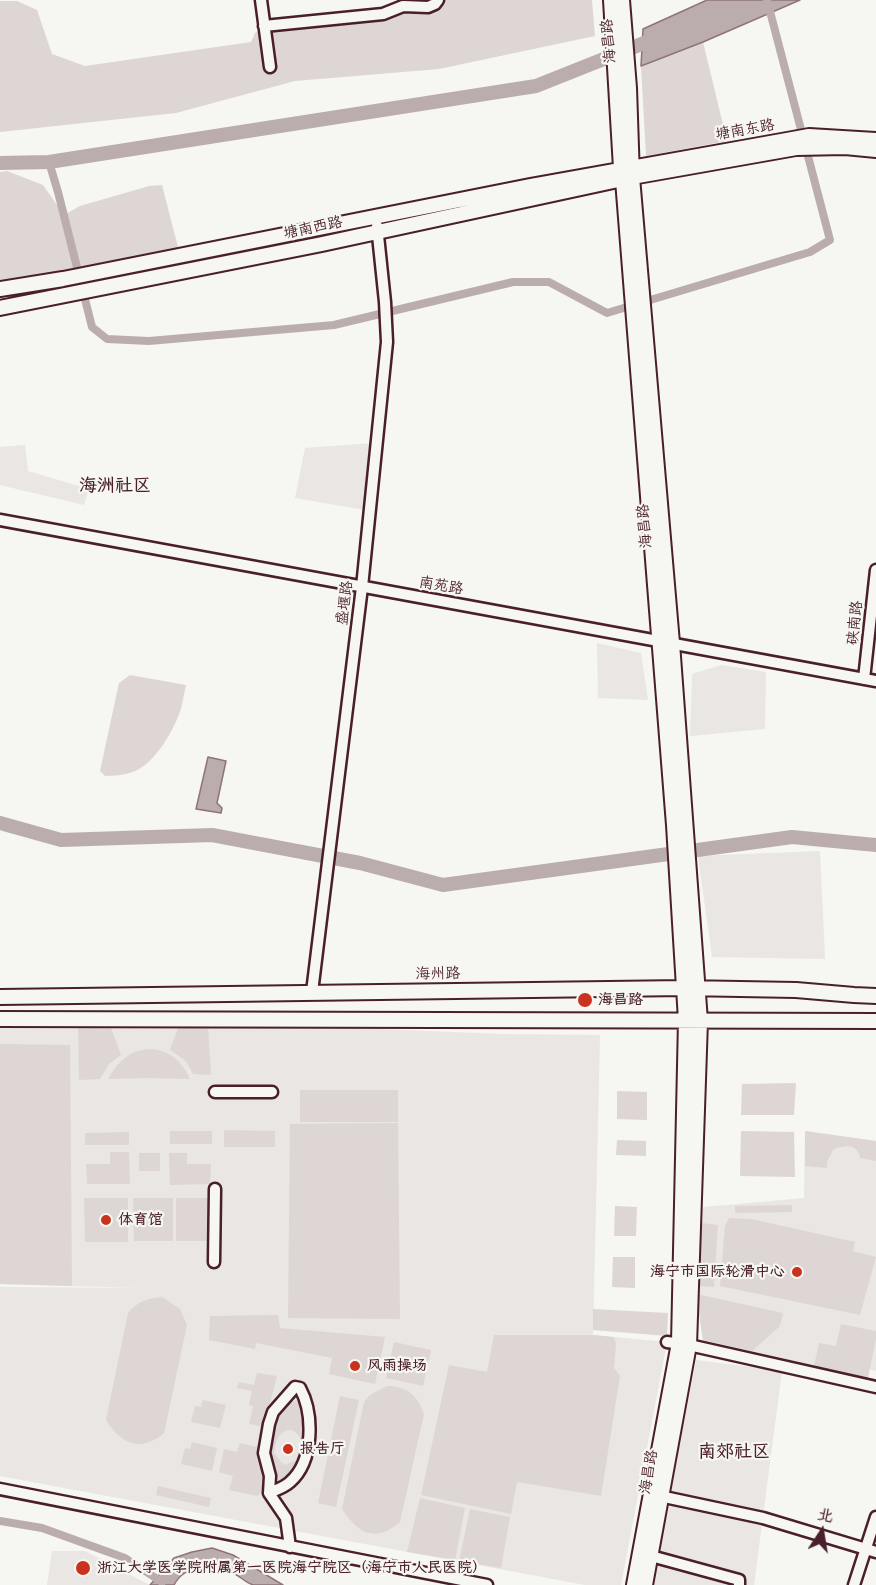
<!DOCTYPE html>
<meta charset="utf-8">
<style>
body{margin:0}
#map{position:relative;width:876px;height:1585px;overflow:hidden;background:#f6f6f2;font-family:"Playpen Sans","LXGW WenKai TC",sans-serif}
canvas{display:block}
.north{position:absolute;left:792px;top:1501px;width:60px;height:60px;-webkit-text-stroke:4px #f6f6f2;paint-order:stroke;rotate:12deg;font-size:16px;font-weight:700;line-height:24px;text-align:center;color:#4a1f2b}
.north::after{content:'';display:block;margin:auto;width:21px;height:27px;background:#4a1f2b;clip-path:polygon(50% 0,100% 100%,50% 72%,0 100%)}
</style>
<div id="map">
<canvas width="876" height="1585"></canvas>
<div class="north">北</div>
</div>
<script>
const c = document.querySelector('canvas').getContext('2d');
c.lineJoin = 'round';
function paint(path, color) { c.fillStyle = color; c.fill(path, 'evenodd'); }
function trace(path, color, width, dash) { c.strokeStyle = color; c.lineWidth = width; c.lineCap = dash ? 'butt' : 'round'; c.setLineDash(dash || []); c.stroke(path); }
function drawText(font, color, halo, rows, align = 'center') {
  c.font = font + ' "Playpen Sans","LXGW WenKai TC",sans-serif'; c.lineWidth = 4.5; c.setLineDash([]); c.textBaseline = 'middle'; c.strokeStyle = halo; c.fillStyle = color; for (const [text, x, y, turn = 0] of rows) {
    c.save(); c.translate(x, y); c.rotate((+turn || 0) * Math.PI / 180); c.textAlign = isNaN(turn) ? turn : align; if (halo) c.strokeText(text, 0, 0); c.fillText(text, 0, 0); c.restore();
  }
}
const built = new Path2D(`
 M373 443 365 510 295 498 305 448Z
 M25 445 28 471 89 489 84 505 0 485V447Z
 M597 643 641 653 648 700 598 698Z
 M721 665 766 672 765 729 690 736 692 674Z
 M820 851 825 959 712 957 698 856Z
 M282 1025 500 1034 600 1035 593 1335 667 1342 621 1585H585L0 1476V1287L140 1288 0 1284V1026Z
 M805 1131 876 1141V1371L869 1369 868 1378 703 1340 696 1294 702 1210 704 1207 804 1198Z
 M696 1360 782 1371 754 1585H653Z
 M52 1551H85L150 1585H47Z`);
const green = new Path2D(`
 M438 0H592L595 36 439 69 295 81 176 113 0 132V1H17L37 10 52 54 85 66 251 42 255 33 264 26 383 14Z
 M703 42 727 141 646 156 641 66Z
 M7 171 43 185 64 215 80 206 149 186 162 185 180 255 0 281V172Z
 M130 675 186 685C184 693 183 701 181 709 174 730 155 764 133 772 124 775 114 776 105 776L100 771 119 683Z
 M78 1025H110L121 1055 109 1064 100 1079 79 1080Z
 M179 1025H208L211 1075 193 1074 186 1061 170 1050Z
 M0 1044 70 1045 72 1286 0 1284Z
 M153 1049C172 1052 182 1062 190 1079L148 1078 108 1079C119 1060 131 1049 153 1049Z
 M796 1083 794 1115H741L742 1084Z
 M300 1090H398V1122H300Z
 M617 1091 647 1092V1120L617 1119Z
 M398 1123 400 1319 288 1318 290 1124Z
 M224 1130 275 1131V1147H224Z
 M170 1131H212V1144H170Z
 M741 1131 794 1132 795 1177 740 1176Z
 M805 1131 876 1141V1161L860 1158C858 1143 843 1145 833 1150L827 1162V1168L805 1166Z
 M129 1132V1145H85V1133Z
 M617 1140 646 1141V1156L616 1155Z
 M110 1152H129L130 1184H87L86 1164H110Z
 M139 1153H160V1171H139Z
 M169 1153H187V1164H211L210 1184 170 1185Z
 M84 1198H128V1242H85Z
 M133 1198H173V1241H134Z
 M176 1198H208V1241H176Z
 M792 1205V1212L735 1213V1206Z
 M615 1206 637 1207 636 1236H614Z
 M729 1218 751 1219 855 1242 853 1251 876 1257 860 1315 720 1286 725 1226Z
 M701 1223 718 1225 714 1287 697 1286Z
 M613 1257H635V1288L612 1287Z
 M696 1294 783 1313 780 1326 752 1351 703 1340Z
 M162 1297 180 1309 187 1325 164 1433C141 1453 121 1444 106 1420L128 1313C137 1302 148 1298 162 1297Z
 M593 1309 668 1313 667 1336 593 1330Z
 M278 1315 280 1328 385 1337 375 1384 329 1374 332 1358 256 1343 255 1349 209 1340 210 1316Z
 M841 1324 876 1331V1339L868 1378 814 1366 819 1343 836 1346Z
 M494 1335H593L614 1337 616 1344 614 1368 620 1376 601 1496 517 1482 511 1514 421 1495 449 1365 487 1372Z
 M394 1342 431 1350 423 1386 386 1378Z
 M257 1373 277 1376 264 1427 249 1424 253 1406 249 1405 252 1391 237 1388 239 1382 254 1385Z
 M387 1386C407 1386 417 1395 424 1414L400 1522C376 1543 358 1534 342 1509L364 1402 370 1395Z
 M340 1396 359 1400 336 1507 318 1503Z
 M203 1400 226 1405 220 1428 191 1422 195 1406 201 1407Z
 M297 1400 303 1406 306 1447 302 1446C302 1435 291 1424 281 1434 276 1439 275 1447 274 1453L281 1462 285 1465 296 1460 300 1450 305 1452 289 1479 280 1483 276 1477 268 1460 273 1417 288 1403Z
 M192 1442 217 1448 212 1471 181 1464 185 1448 190 1449Z
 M240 1443 258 1447 267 1479 266 1487 257 1496 229 1490 233 1476 219 1472 224 1449 237 1452Z
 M158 1486 211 1498 209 1507 156 1495Z
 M420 1498 465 1508 455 1560 407 1552Z
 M470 1509 510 1517 501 1568 459 1561Z`);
const water = new Path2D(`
 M707 0H800L703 42 641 66 643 29Z
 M208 757 226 761 217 803 222 808 221 813 196 809Z
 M212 1548 233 1555 283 1585C274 1585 263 1585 254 1585 247 1584 240 1576 233 1573 214 1563 185 1564 174 1585H150L174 1558 192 1552Z`);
const canal = new Path2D(`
 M49 162 58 192 92 327 107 339 149 341 334 325 513 282H549L607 313 810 252 830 240 767 0
 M0 1521 42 1528 125 1558 162 1582`);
const river = new Path2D(`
 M0 163 49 162 536 86 659 37
 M0 823 61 840 212 835 360 863 443 885 792 837 876 845`);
const minor = new Path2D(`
 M261 0 270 67
 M264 26 383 14 403 6 428 7 435 4 438 0
 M0 520 876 681
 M864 679 876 570
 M312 992 362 587 387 342 385 302 377 226
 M215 1092H272
 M214 1262 215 1189
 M667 1342 689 1345 876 1387
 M0 1489 487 1585
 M269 1493C276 1490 285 1487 290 1482 314 1461 314 1414 300 1388L295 1387 273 1412 269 1424 264 1453 270 1476 269 1493 286 1518 290 1547
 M655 1495 763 1518 876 1552
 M651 1556 739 1580V1585
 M854 1585 876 1517`);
const major = new Path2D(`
 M611 0 621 168 623 180 674 825 686 1020 679 1343 634 1585
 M622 0 629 88 632 177 672 643 700 1021 689 1345 645 1585
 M0 289 63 279 530 186 787 140 809 136 876 140
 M0 308 322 244 632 177 796 148 845 147 876 150
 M0 997 684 988 796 990 854 995 876 996
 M0 1019 876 1021`);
const markers = [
 [585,1000,8,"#c8321e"],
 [106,1220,6,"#c8321e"],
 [797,1272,6,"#c8321e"],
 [355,1366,6,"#c8321e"],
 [288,1449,6,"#c8321e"],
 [83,1568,8,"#c8321e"]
];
const streetNames = [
 ["海昌路",609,41,-95],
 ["塘南东路",745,130,-10],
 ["塘南西路",313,228,-12],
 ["海昌路",645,526,-95],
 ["南苑路",441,586,10],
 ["盛堰路",345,603,-83],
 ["硖南路",855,623,-84],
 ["海州路",438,974,-1],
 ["海昌路",649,1472,-80]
];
const poiNames = [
 ["海昌路",598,1000],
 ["体育馆",118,1220],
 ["海宁市国际轮滑中心",785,1272,"right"],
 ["风雨操场",367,1366],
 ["报告厅",300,1449],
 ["浙江大学医学院附属第一医院海宁院区（海宁市人民医院）",97,1568]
];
const quarterNames = [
 ["海洲社区",115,486],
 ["南郊社区",734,1452]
];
paint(built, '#e9e6e3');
paint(green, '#ddd6d5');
paint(water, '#bbadae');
trace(water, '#8e747a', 1.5);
trace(canal, '#bbadae', 8);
trace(river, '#bbadae', 14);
trace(minor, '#4a1f2b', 15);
trace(major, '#4a1f2b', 18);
trace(minor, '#f6f6f2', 10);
trace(major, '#f6f6f2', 14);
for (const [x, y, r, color] of markers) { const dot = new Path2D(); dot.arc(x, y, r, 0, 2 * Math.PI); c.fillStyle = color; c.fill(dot); trace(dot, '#f6f6f2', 2); }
drawText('15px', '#4a1f2b', '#f6f6f2', streetNames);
drawText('bold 15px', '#4a1f2b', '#f6f6f2', poiNames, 'left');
drawText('bold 18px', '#4a1f2b', '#f6f6f2', quarterNames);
</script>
